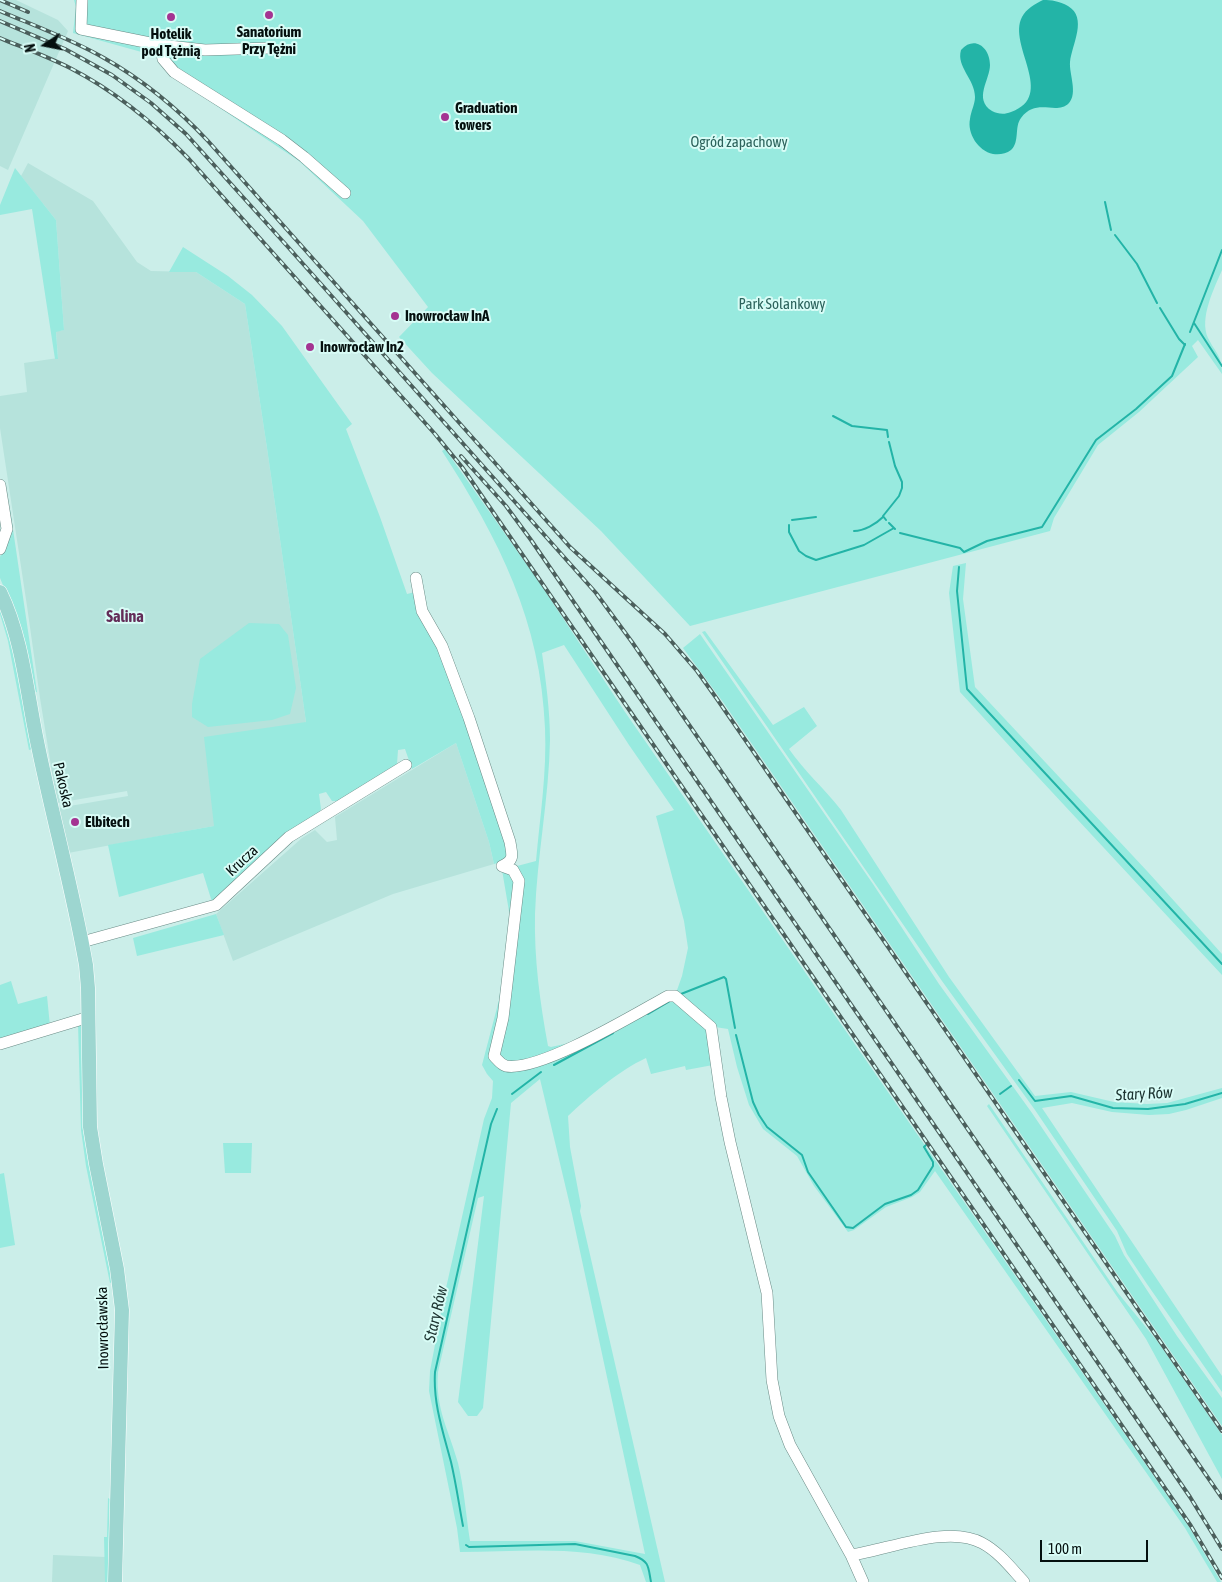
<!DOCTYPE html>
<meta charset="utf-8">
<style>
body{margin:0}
#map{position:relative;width:1222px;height:1582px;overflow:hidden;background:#cbeee9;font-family:"Asap Condensed",sans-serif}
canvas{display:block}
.north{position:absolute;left:20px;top:20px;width:50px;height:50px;-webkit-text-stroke:4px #d8fcf6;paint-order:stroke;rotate:259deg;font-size:14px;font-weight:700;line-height:20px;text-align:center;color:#040f0e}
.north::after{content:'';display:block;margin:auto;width:18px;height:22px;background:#040f0e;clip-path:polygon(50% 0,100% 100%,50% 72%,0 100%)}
.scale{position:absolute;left:1040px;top:1540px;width:108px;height:22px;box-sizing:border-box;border:2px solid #040f0e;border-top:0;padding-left:6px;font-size:15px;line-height:18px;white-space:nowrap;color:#040f0e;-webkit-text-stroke:4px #d8fcf6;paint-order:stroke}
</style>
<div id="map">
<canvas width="1222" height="1582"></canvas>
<div class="north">N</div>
<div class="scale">100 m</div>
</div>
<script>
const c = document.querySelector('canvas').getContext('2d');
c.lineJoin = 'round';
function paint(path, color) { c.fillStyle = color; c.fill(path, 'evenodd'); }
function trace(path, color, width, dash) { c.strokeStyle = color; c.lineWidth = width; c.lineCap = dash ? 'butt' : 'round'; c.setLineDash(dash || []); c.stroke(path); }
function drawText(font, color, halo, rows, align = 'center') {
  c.font = font + ' "Asap Condensed",sans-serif'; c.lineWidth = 4; c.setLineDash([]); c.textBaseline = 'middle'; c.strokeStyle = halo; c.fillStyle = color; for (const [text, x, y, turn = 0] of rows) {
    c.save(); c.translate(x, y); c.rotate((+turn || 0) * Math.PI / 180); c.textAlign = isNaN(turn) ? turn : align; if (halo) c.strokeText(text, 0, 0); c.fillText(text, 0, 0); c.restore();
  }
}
const built = new Path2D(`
 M0 0H16L58 20 68 31 8 170 0 166Z
 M28 163 93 201 137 262 151 271 196 272 245 304 267 448 306 722 214 826 68 853 58 808 128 796 127 791 57 803 40 698 27 606 0 428V396L27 392 24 363 58 358 56 331 64 330 56 220 21 176Z
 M456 743 489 842 494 864 393 894 233 961 216 914 302 838 315 830 327 842 337 840 335 817Z
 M53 1555 106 1557 105 1582H52Z`);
const green = new Path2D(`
 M74 0H1222V270C1214 289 1199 318 1208 338 1216 354 1222 355 1222 374L1198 340 1192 346 1198 357 1139 412 1098 445 1054 518 1050 531 690 626 601 531 432 373 399 337 428 307 363 221 299 161 193 90 173 74 156 56 73 33 76 7Z
 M15 168 56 220 64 330 56 332 58 359H55L32 209 0 215V205Z
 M183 247 228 276 252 295 282 326 352 424 346 429 380 517 407 594 415 592 437 642 508 843 507 860 494 864 489 842 456 743 412 769 405 749 398 750 397 764 338 801H332L326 792 319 794 321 809 319 813 212 902 203 873 119 897 108 845 214 826 204 737 306 722 267 448 245 304 196 272H169Z
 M445 449 539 582 625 712 1189 1527 1221 1582H1217L1185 1528 935 1171 920 1192 912 1197 886 1207 854 1230 848 1232 814 1186 797 1156 763 1129 749 1105 737 1067 728 1029 715 1027 676 993 682 976 688 948 684 921 656 816 674 810 629 745 564 645 542 653C546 682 550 711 550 740 549 798 537 856 535 914 534 959 540 1002 548 1046L551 1047 578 1041 662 1002 676 1000 708 1028 713 1065 686 1070 685 1066 651 1074 646 1058C620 1070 589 1096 568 1116L570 1147 581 1206 580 1211 665 1582H646L640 1565C583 1544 519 1552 460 1552L457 1528 429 1391 430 1371 444 1297 484 1119 492 1098 493 1081 487 1074 482 1065 499 1000 511 923 502 870 536 861C540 817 547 772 545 728 541 622 499 539 442 451ZM540 1079 572 1214 645 1554 575 1541H470C466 1515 464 1488 458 1463 449 1430 435 1409 438 1372L478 1198 484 1196 458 1402 468 1416H477L483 1408 511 1103Z
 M10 509 37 692 33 693 12 607 0 578V557L7 539Z
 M966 563 963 599 975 687 1147 871 1222 954V975L1025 763 960 692 949 593 953 566Z
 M0 605 12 640 38 771 36 772 32 749 29 750 8 641 0 614Z
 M249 623 279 624 288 635 296 688 290 714 272 720 208 727 192 717V704L200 659Z
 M705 631 773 725 804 707 817 726 789 749C804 771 825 789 841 810L949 977 1035 1096 1071 1092 1114 1102 1147 1104 1167 1103 1222 1088V1098L1186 1110 1169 1114 1149 1115 1112 1112 1072 1103 1042 1108 1222 1376V1392L1147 1284 1127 1254 1117 1231 1035 1110 942 981 702 632Z
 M700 634 873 884 939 984 1032 1113 1115 1236 1124 1255 1177 1336 1222 1398V1426L723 702 683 648Z
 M216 914 224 935 137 956 133 938Z
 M11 981 18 1004 47 996 50 1026 0 1041V985Z
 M78 1023H83L114 1281 110 1283 86 1166 81 1130Z
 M989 1104 1118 1293 1158 1342 1222 1435V1479L1146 1339 987 1106Z
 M223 1143H252L251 1173H225Z
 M4 1173 15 1245 0 1248V1174Z
 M108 1498 112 1500 110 1582H105L104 1537H107Z`);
const water = new Path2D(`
 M1043 0C1052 0 1059 1 1068 6 1088 18 1072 44 1070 62 1069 74 1078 93 1069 103 1056 116 1037 97 1021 118 1014 127 1020 142 1011 150 1006 154 999 155 993 154 978 151 967 133 970 119 971 111 975 104 975 97 975 79 956 67 961 50 974 35 990 47 990 65 990 80 973 99 992 111 998 114 1004 115 1011 112 1057 96 1007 45 1022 17 1026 9 1035 4 1043 0Z`);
const stream = new Path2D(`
 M1105 202 1111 230
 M1115 235 1137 264 1157 303
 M1160 308 1179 339 1185 345
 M1194 323 1222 366
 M1190 332 1222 250
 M833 416 852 426 887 430 888 437
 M792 520 816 517
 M886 520 883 516 899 496 902 488V482L895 466 889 442
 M889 523 895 529
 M789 525V532L799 551 806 556 816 560 864 545 894 528
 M854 531C864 531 876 524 883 517
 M900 533 960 548 964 552 987 541 1042 527 1096 440 1136 409 1172 376 1185 344
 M959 567 957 591 967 689 1222 964
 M681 994 724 977 726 979 735 1028
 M648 1014 670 1001
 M736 1035 753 1102 759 1115 767 1127 802 1155 808 1172 846 1227 853 1228 885 1204 911 1195 918 1190 933 1166V1162L924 1147 926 1145
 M554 1065 613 1033
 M1019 1080 1035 1101 1071 1096 1113 1108 1148 1109 1185 1104 1222 1093
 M512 1094 541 1072
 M1000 1094 1011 1086
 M463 1526C459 1505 456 1483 451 1462 443 1432 433 1403 435 1372L491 1124 497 1109
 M466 1545 469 1547 575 1544 635 1556C650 1562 648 1567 651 1582`);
const minor = new Path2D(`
 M82 0 81 29 160 45 205 50 269 48
 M160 45 163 59 174 72 282 140 304 157 345 193
 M0 485 7 529 0 549
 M416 578 422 611 442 646 469 718 510 842C512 855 515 860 502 866L513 870 519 881 503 1018 494 1056C498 1060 500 1064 506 1066 540 1072 635 1014 668 996H675L711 1027 721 1097 730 1142 767 1293 772 1380 779 1416 790 1445 851 1555 863 1582
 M82 942 216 905 289 837 406 765
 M0 1044 89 1017
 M851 1555C888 1550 948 1524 982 1543 999 1552 1011 1568 1024 1582`);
const major = new Path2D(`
 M0 592C23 639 27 695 38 746 53 819 73 891 86 965L88 988 90 1127 96 1164 117 1269 122 1310 115 1582`);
const rail = new Path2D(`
 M0 0 28 12
 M0 11C35 26 71 39 104 58 143 80 178 109 208 141L570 547 665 634 697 671 717 699 1222 1431
 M0 21 65 49 112 75 151 103 186 134 288 247 596 593 632 642 1222 1498
 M0 38C24 48 48 57 70 68 115 91 154 123 189 159L435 434 462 467 1191 1526 1222 1578
 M461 456 506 506 531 540 1140 1424 1190 1497 1222 1549`);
const markers = [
 [269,15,5,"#a43492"],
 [171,17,5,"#a43492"],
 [445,117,5,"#a43492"],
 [395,316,5,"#a43492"],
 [310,347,5,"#a43492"],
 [75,822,5,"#a43492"]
];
const poiNames = [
 ["Sanatorium",269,32,"center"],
 ["Przy Tężni",269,49,"center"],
 ["Hotelik",171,34,"center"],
 ["pod Tężnią",171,51,"center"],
 ["Graduation",455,108],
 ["towers",455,125],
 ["Inowrocław InA",405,316],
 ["Inowrocław In2",320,347],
 ["Elbitech",85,822]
];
const parkNames = [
 ["Ogród zapachowy",739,142],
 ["Park Solankowy",782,304]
];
const streetNames = [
 ["Pakoska",63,785,77],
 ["Krucza",242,861,-43],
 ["Inowrocławska",103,1328,-91]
];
const neighbourhoodNames = [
 ["Salina",125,617]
];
const waterNames = [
 ["Stary Rów",1144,1094,-3],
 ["Stary Rów",436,1314,-77]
];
paint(built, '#b6e3dc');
paint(green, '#98eadf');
paint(water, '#23b4a7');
trace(stream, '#23b4a7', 2);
trace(minor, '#6a8b86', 12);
trace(major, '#fff', 15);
trace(minor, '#fff', 11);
trace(major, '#9dd6d0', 14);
trace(rail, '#4b5f5c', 4);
trace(rail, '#d8fcf6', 2, [5.5]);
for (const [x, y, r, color] of markers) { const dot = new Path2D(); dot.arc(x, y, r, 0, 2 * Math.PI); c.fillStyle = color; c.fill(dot); trace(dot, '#d8fcf6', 2); }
drawText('bold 15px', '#040f0e', '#d8fcf6', poiNames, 'left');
drawText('15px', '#2c635c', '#d8fcf6', parkNames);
drawText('15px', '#040f0e', '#d8fcf6', streetNames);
drawText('bold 16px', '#632c58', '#d8fcf6', neighbourhoodNames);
drawText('italic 16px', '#1b322f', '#d8fcf6', waterNames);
</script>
